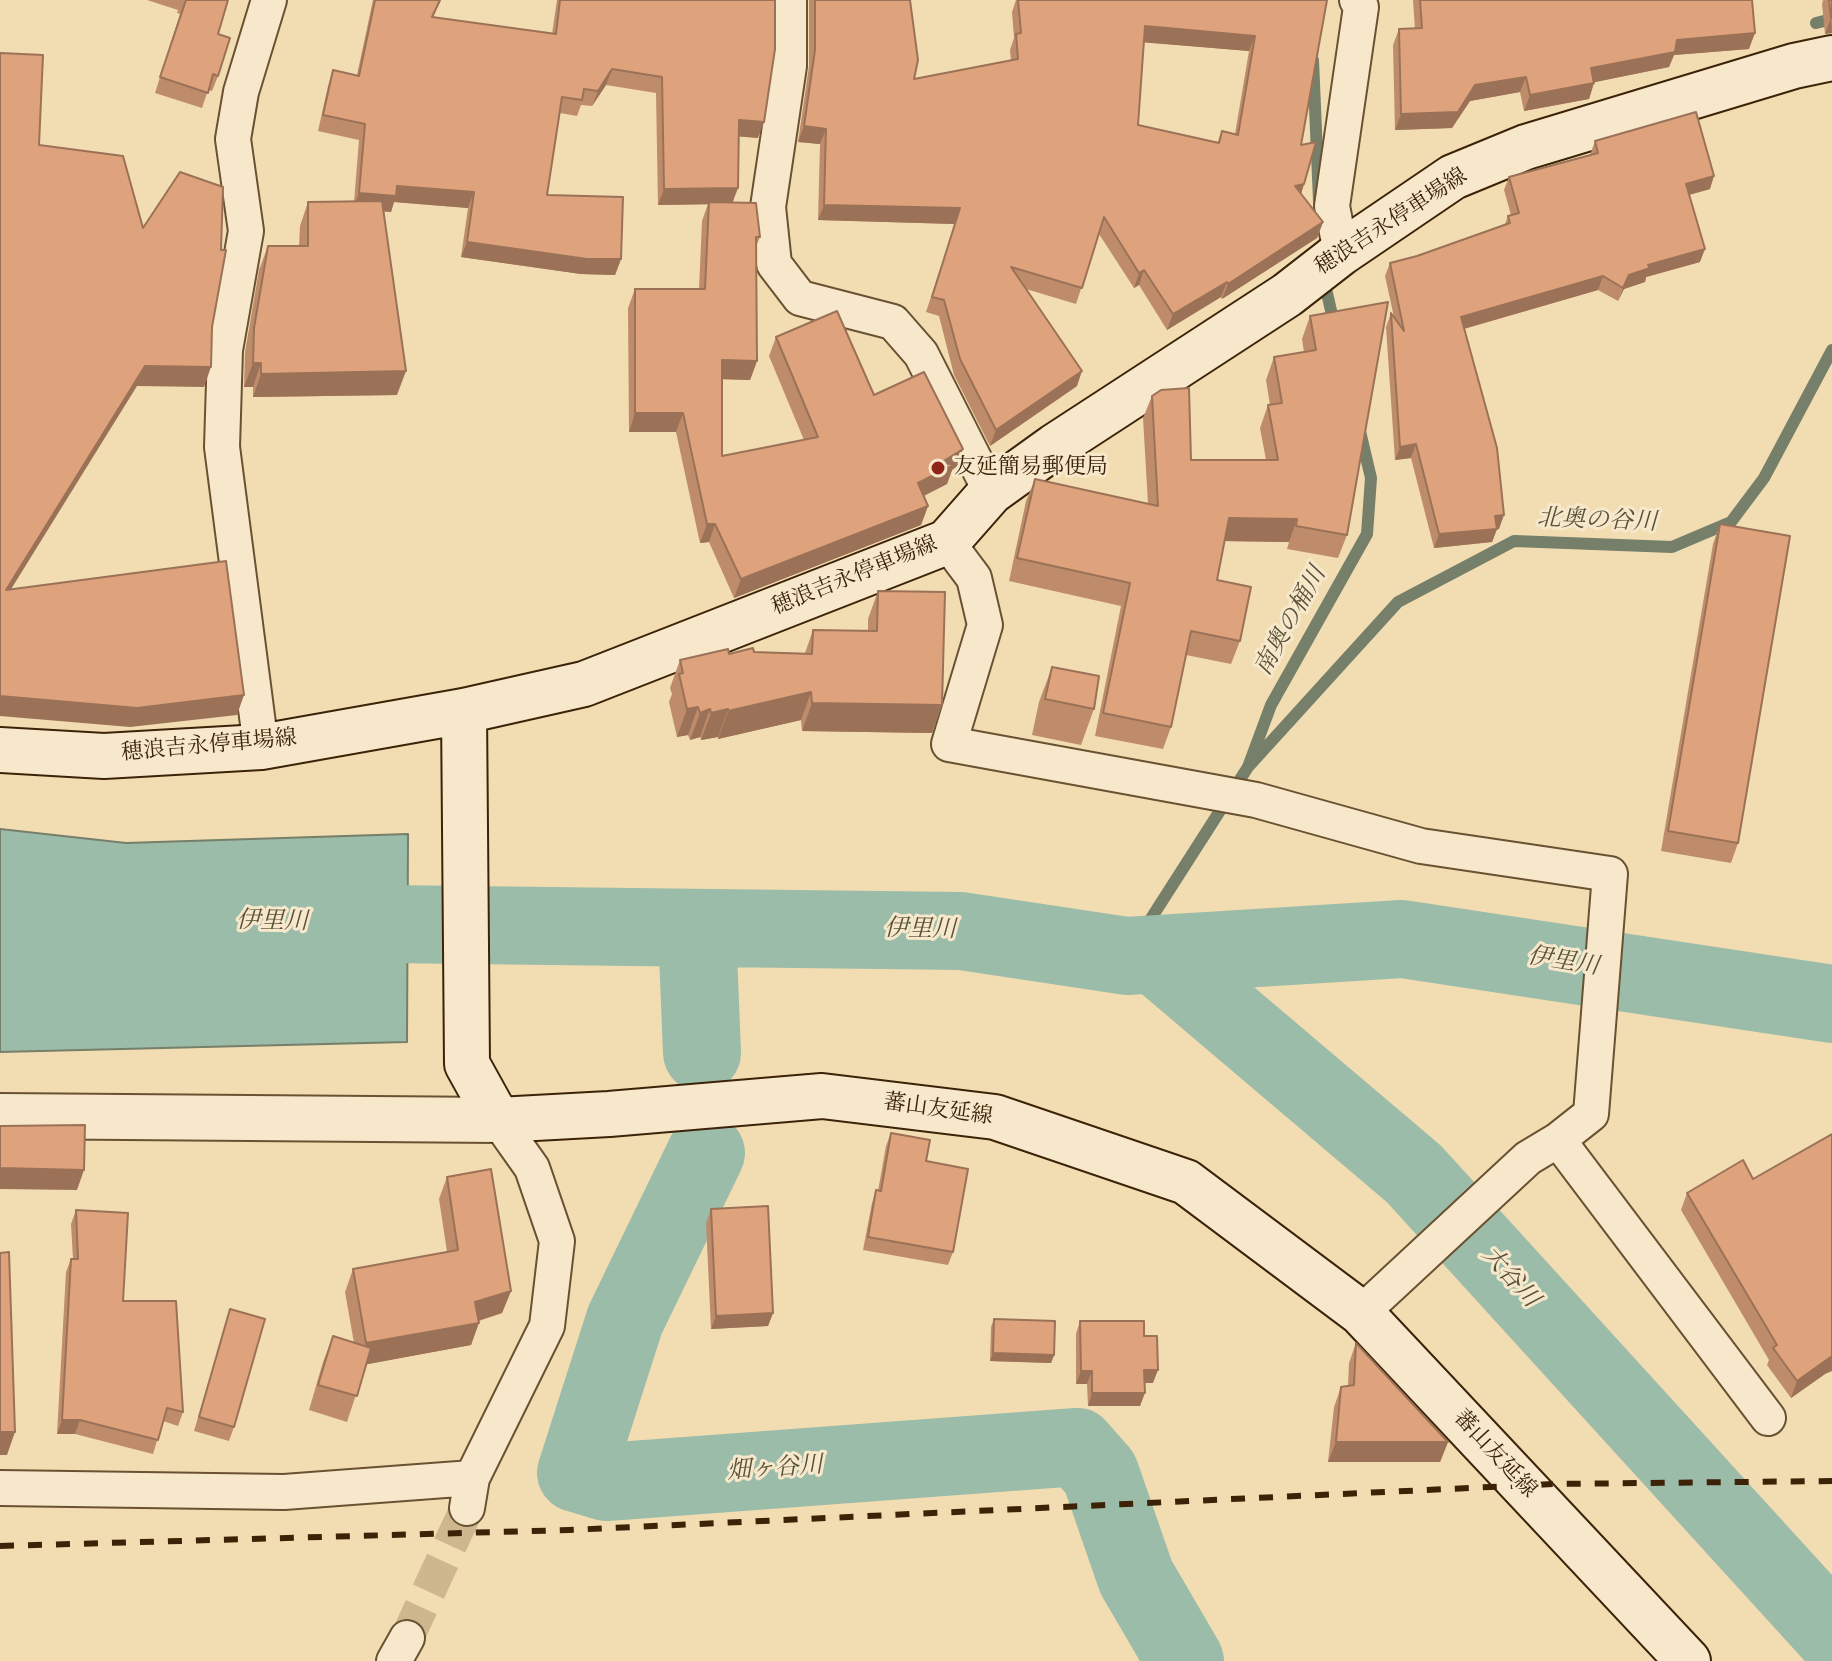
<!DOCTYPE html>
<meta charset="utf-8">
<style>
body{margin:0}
canvas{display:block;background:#f2dcb1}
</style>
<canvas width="1832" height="1661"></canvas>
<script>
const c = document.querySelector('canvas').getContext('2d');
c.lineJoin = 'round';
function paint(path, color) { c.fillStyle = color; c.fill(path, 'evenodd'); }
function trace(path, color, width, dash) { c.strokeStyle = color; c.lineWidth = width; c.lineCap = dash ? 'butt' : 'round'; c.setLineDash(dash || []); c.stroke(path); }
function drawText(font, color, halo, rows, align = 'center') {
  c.font = font + ' "IM FELL English","Noto Serif JP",serif'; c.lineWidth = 6; c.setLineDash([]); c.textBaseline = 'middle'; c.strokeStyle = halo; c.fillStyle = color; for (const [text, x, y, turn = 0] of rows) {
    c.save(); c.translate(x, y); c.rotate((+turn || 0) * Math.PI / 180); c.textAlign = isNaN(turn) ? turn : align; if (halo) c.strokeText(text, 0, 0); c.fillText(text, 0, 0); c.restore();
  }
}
const water = new Path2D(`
 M0 829 126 843 408 834 407 1042 0 1052Z`);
const stream = new Path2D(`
 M1816 23 1832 19
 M1313 60 1319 201
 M1324 280 1335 328
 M1248 767 1398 602 1514 541 1672 547 1731 522 1764 478 1832 350
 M1127 956 1248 767 1271 705 1367 534 1371 478 1359 427`);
const river = new Path2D(`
 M303 923 961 931 1127 956 1402 939 1832 1004
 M697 928 702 1053
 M1156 955 1414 1174 1832 1633
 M706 1153 625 1320 576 1473 606 1482 1077 1447 1100 1473 1136 1577 1185 1661`);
const minorTunnel = new Path2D(`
 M407 1638 467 1508`);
const minor = new Path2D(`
 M789 0V66L768 207 774 264 800 298 893 322 921 354 991 492
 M1341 253 1332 206 1361 7 1357 0
 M947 542 974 578 985 625 949 744 1256 800 1421 846 1610 874 1591 1114 1558 1140 1528 1158 1361 1313
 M261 747 222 447 225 350 246 231 233 139 241 92 269 0
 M1558 1140 1768 1418
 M0 1488 284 1492 472 1478
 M467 1508 472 1478 547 1326 557 1241 532 1168 498 1120
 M394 1661 407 1638`);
const tertiary = new Path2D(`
 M0 1116 498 1120`);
const secondary = new Path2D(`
 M464 711 467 1064 498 1120 609 1114 822 1096 995 1117 1186 1182 1361 1313 1688 1661
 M0 750 104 756 261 747 464 711 584 684 947 542 991 492 1055 446 1287 295 1341 253 1453 177 1526 147 1794 66 1832 58`);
const rail = new Path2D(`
 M0 1546 569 1530 1555 1484 1832 1481`);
const wall = new Path2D(`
 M147 0H228L218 34V76L212 91 208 90 202 108 155 93 180 14 177 13 178 10Z
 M373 0H441L433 17 552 34 557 0H775L758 138 738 136 733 203 760 237 756 247 757 361 750 380 722 379V456L804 440 769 356 776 337 963 449 956 467 952 470 947 484 924 496 928 506 921 525 734 598 709 542 700 543 676 432H629L628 308 635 289H699L702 221 708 204 658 205 656 93 606 85 592 106 581 105 577 116 560 113 547 195 621 259 615 275 581 274 461 257 468 208 394 202 391 212 383 211 397 395 253 397V387H244L245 352 259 270 268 246H299L300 226 308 202H354L359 140 318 131 328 86 333 70 357 75Z
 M809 0H910L914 79 1011 61 1010 50 1014 38 1012 12 1016 0H1327L1301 145 1304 184 1301 194 1323 222 1317 238 1222 299 1221 297 1167 330 1139 285 1134 288 1099 234 1076 304 1026 289 1077 386 990 446 954 375 939 316 926 312 955 224 818 220 820 144 798 142 809 66ZM1144 42 1249 51 1235 134 1222 131 1218 142 1138 125Z
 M1413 0H1752L1749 49 1674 55 1669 67 1594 82 1589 99 1524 111 1520 92 1470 101 1452 128 1395 130 1393 45 1399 29H1415Z
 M1823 0H1832V33L1825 34 1822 4Z
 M1595 141 1710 189 1689 195 1700 262 1646 277 1645 282 1624 289 1618 301 1598 290 1464 329 1499 529H1497L1492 542 1434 548 1411 458 1395 460 1386 327 1391 313 1394 317 1385 276 1390 263 1417 256 1505 224 1508 216 1511 215 1504 190 1509 177 1590 155Z
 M1310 316 1347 535 1338 558 1287 549 1289 542 1224 541 1217 580 1240 641 1231 664 1186 655 1171 727 1163 749 1095 736 1121 606 1009 581 1026 501 1035 479 1148 504 1143 418 1152 396 1191 460H1266L1260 428 1268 405H1270L1266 380 1274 357 1304 352 1302 339Z
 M1720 524 1738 843 1731 863 1661 851 1713 544Z
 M878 591 942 705 932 733 802 731 801 720 718 739V737L701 740 700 737 690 740 688 735 677 737 669 702 672 694 670 688 680 660 729 654 754 652 805 653 813 630 868 631V619Z
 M1052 667 1094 709 1081 745 1032 735 1039 702Z
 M891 1133 926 1161 953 1252 948 1265 863 1250 872 1203 876 1190 878 1191 886 1146Z
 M447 1177 511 1291 502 1313 479 1321 471 1345 366 1364 347 1422 309 1410 323 1362 333 1336 354 1343 345 1292 353 1269 447 1252 439 1199Z
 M1753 1179 1825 1374 1791 1398 1767 1365 1769 1360 1681 1210 1687 1193Z
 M711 1209 773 1313 768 1326 711 1329 706 1223Z
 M76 1210 123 1301 183 1412 178 1426 163 1421 153 1454 75 1434H57L66 1272 71 1259H73L71 1224Z
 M230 1309 234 1427 229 1441 194 1431Z
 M994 1319 1054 1355 1051 1363 990 1361 991 1327Z
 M1080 1321 1144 1336 1153 1383H1144L1140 1406H1088L1087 1384H1076V1334Z
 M1356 1343 1448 1442 1440 1462H1328L1334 1407 1341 1387 1348 1386 1349 1363Z`);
const shadedWall = new Path2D(`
 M1831 18 1832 33 1825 34Z
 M1145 26 1255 36 1249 51 1139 42Z
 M1755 33 1749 49 1674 55 1669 67 1586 84 1591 68 1677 40Z
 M612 69 606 85 592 106 598 91Z
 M1526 77 1520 92 1470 101 1452 128 1395 130 1401 114 1475 85Z
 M1594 83 1589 99 1524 111 1530 95Z
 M739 120 764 122 758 138 733 136Z
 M804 126 826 129 820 144 798 142Z
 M1714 176 1710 189 1681 197 1686 184Z
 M1304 184 1299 200 1295 186Z
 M397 186 474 192 468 208 394 202 391 212 353 209 359 193Z
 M738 188 732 204 658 205 664 189Z
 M824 205 960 208 955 224 818 220Z
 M1323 222 1317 238 1222 299 1228 284Z
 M467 242 621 259 615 275 581 274 461 257Z
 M1705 249 1700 262 1646 277 1645 282 1624 289 1618 301 1629 275 1648 265Z
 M1144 270 1139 285 1134 288 1139 273Z
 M1603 276 1598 290 1456 331 1461 317Z
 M1227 282 1221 297 1167 330 1173 314Z
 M722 360 757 361 750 380 715 379Z
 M253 363H261L253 387H244Z
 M145 366 211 367 204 387 137 386 0 607 6 590Z
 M406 371 397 395 253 397 261 374Z
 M1082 371 1077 386 990 446 996 430Z
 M635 413H683L676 432H629Z
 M1416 444 1411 458 1395 460 1400 447Z
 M963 449 956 467 952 470 947 484 911 502 918 483 942 462Z
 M928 506 921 525 734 598 741 579Z
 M1504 515 1499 529H1497L1492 542 1434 548 1439 534 1495 516Z
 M1229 518 1297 519 1289 542 1220 541Z
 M707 524H715L709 542 700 543Z
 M811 692 801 720 718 739 728 711Z
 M244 695 237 715 130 727 0 716V696Z
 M812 703 942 705 932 733 802 731Z
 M698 707 688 735 677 737 687 709Z
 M710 709 700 737 690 740 700 713Z
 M728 709 718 737 701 740 711 713Z
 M0 1168 84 1170 77 1190 0 1189Z
 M511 1291 502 1313 467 1324 475 1302Z
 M773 1313 768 1326 711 1329 716 1316Z
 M479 1323 471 1345 358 1366 366 1343Z
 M993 1353 1054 1355 1051 1363 990 1361Z
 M1832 1356V1371L1825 1374 1791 1398 1797 1381Z
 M1144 1370H1158L1153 1383H1139Z
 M1081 1371H1092L1087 1384H1076Z
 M1092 1393H1145L1140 1406H1088Z
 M62 1420H80L75 1434H57Z
 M1 1432H15L7 1455H0V1435Z
 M1336 1442H1448L1440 1462H1328Z`);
const building = new Path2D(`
 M186 0H228L218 34 230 38 218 76 213 74 208 93 160 77Z
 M375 0H440L432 17 556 34 560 0H775V49L764 122 739 120 738 188 664 189 662 77 612 69 598 91 584 89 582 100 562 97 547 195 623 197 621 259H587L467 242 474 192 397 186 396 196 359 193 365 124 323 115 333 70 359 76Z
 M815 0H910L918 60 914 79 1018 59 1016 34 1021 33 1018 0H1327L1301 145 1316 142 1304 184 1295 186 1323 222 1228 284 1227 282 1173 314 1144 270 1139 273 1104 217 1082 288 1011 267 1082 371 996 430 960 359 944 300 932 297 960 208 824 205 826 129 804 126 815 50ZM1145 26 1255 36 1238 135 1222 131 1219 143 1138 125Z
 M1420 0H1752L1755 33 1677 40 1675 52 1591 68 1594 83 1530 95 1526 77 1475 85 1458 112 1401 114 1399 29 1422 28Z
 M1829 0H1832V18H1831Z
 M0 53 43 55 39 145 123 156 143 228 180 172 223 187 221 250H226L212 327 211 367 145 366 6 590 226 561 244 695 137 708 0 696Z
 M1696 112 1714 176 1686 184 1705 249 1648 265 1650 268 1629 275 1623 288 1603 276 1461 317 1497 448 1504 515 1495 516 1497 529 1439 534 1416 444 1400 447 1391 313 1404 331 1390 263 1417 256 1510 223 1508 216 1519 213 1509 177 1598 153 1595 141Z
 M382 201 406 371 261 374V363H253L254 328 268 246H308V202Z
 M709 202 756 203 760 237H756L757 361 722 360V456L818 437 776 337 837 311 874 395 924 372 963 449 942 462 954 465 918 483 928 506 741 579 715 524H707L683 413H635V289H705Z
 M1388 302 1347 535 1296 526 1297 519 1229 518 1217 580 1251 587 1240 641 1191 631 1171 727 1103 713 1130 583 1017 558 1035 479 1158 506 1152 396 1161 390 1189 388 1191 460H1278L1268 405 1282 403 1274 357 1316 350 1310 316Z
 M1720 524 1790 536 1738 843 1668 831Z
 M878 591 945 592 942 705 812 703 811 692 728 711V709L711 713 710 709 700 713 698 707 687 709 679 674 683 673 680 660 728 649 729 654 753 648 754 652 812 654 813 630 877 631Z
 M1052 667 1099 676 1094 709 1045 699Z
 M85 1125 84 1170 0 1168V1126Z
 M891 1133 930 1140 926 1161 968 1169 953 1252 868 1237 876 1190 881 1191Z
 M1832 1134V1356L1797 1381 1773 1348 1777 1345 1687 1193 1743 1160 1753 1179Z
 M491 1169 511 1291 475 1302 479 1323 366 1343 353 1269 458 1250 447 1177Z
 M768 1206 773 1313 716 1316 711 1209Z
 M76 1210 128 1213 123 1301H176L183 1412 167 1408 158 1440 80 1420H62L71 1259H78Z
 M9 1252 15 1432H1V1447H0V1253Z
 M230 1309 265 1319 234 1427 199 1417Z
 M994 1319 1055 1321 1054 1355 993 1353Z
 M1080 1321H1144V1336H1157L1158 1370H1144L1145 1393H1092V1371H1081Z
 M333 1336 371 1348 357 1396 318 1385Z
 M1356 1343 1448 1442H1336L1341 1387 1354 1385Z`);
const markers = [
 [938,468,8,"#8f2418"]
];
const streetNames = [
 ["穂浪吉永停車場線",1392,223,-33],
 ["穂浪吉永停車場線",855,577,-22],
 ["穂浪吉永停車場線",209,747,-5],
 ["蕃山友延線",938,1111,8],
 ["蕃山友延線",1494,1455,47]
];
const poiNames = [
 ["友延簡易郵便局",954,468]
];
const waterNames = [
 ["北奥の谷川",1597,522,2],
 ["南奥の桶川",1292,622,-61],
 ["伊里川",272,923,1],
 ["伊里川",920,931,1],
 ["伊里川",1563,963,9],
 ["大谷川",1509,1278,48],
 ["畑ヶ谷川",775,1470,-4]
];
paint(water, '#9bbca9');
trace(water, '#757f69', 2);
trace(stream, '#757f69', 12);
trace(river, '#9bbca9', 78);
trace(minorTunnel, '#ceb78f', 34, [34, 17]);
trace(minor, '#6a5132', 38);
trace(tertiary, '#6a5132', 48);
trace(secondary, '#3c2308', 48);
trace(minor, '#f7e8cc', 34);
trace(tertiary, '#f7e8cc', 44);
trace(secondary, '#f7e8cc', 44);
trace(rail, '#3c2308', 6, [14, 14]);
paint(wall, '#bf8c6b');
paint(shadedWall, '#9b7257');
paint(building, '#dea37c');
trace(building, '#9b7257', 2);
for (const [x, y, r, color] of markers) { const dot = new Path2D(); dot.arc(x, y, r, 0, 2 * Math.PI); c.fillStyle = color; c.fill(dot); trace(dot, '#f7e8cc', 3); }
drawText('22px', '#3c2308', '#f7e8cc', streetNames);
drawText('22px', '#3c2308', '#f7e8cc', poiNames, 'left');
drawText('italic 24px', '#585138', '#f7e8cc', waterNames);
</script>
